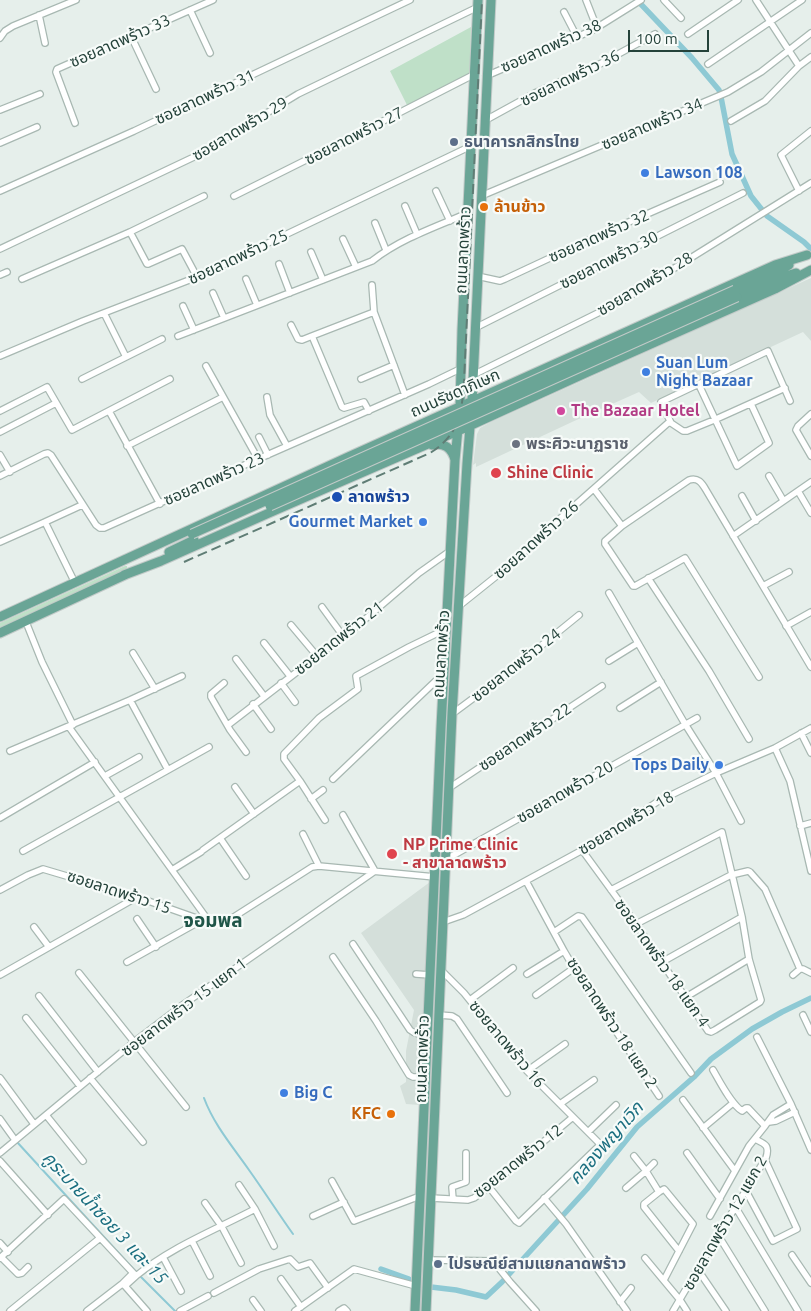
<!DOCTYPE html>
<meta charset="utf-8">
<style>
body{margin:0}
#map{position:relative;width:811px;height:1311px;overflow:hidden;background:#e6efeb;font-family:Ubuntu,sans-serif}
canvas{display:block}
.scale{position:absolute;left:628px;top:30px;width:81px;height:22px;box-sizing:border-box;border:2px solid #24423a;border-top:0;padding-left:6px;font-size:15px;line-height:18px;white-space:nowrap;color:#24423a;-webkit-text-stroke:4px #f7fbf9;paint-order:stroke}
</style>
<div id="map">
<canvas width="811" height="1311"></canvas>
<div class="scale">100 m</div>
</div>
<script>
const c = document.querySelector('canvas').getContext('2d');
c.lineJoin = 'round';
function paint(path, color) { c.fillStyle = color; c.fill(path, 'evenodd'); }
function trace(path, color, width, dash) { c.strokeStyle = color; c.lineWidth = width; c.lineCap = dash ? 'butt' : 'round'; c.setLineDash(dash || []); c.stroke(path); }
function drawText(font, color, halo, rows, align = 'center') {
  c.font = font + ' Ubuntu,"Noto Sans Thai",sans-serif'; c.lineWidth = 4.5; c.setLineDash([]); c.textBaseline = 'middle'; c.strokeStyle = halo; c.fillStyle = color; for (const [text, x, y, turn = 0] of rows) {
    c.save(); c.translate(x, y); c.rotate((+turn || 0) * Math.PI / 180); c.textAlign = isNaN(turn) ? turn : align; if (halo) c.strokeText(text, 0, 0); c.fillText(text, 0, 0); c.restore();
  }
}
const built = new Path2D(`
 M811 278V341L803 332 651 403 639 392 572 422 476 467V463L473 465 477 434 480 428 491 422Z
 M430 882 420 1105 406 1104 400 1086 406 1082V1051L414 1010 361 933Z`);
const green = new Path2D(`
 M471 27 470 74 407 105 390 71Z
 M125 566H127V569L0 628V623Z`);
const stream = new Path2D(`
 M204 1098C214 1125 233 1147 249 1170 264 1191 278 1213 293 1234
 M17 1142 137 1273
 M140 1276 175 1311`);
const canal = new Path2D(`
 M637 0 692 58 719 90 721 97 732 154 751 196 767 216 804 242 811 249
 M381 1269 409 1279
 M431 1287 456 1290 486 1297 502 1282 587 1189 637 1127 694 1077 711 1059 752 1029 782 1012 811 998`);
const minor = new Path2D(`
 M586 0 597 28
 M664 0 681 18
 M190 10 210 53
 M564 12 577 37
 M39 15 45 43
 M688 34 738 0
 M131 36 156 89
 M0 38 5 31 13 26 76 0
 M708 64 802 0
 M799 66 811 57
 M486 76 593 30 641 0
 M0 110 40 94
 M484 121 535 93 600 64 655 34
 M731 121 765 101 799 66 756 0
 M75 123 56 72 57 69 213 0
 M0 143 37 127
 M0 191 134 131 410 0
 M436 191 450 221
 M799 191 781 155 811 131
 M234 196 344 141 475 74
 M481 196 728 92 761 72 811 33
 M405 206 417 234
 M375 223 386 250
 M130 232 147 264H148L182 249 197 277
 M343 239 356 267
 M0 249 196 156 298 94 478 7
 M311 252 323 280
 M279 264 290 293
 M0 275 7 272
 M477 276 500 281 505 279 597 236 720 182
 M22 279 130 232 204 196
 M246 279 257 305
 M372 285 374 312 405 395
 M213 293 224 318
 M183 306 194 330
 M104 313 126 357
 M291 325 298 339 302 340 312 336
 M475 328 743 193
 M178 336 372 261C400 239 435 227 468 213
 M0 356 83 321 197 277 471 146
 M206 366 258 459
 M473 375 620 302 811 183
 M82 379 162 339
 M361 379 394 365
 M699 385 737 466 769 443 751 404
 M267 397 270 415 287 446
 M0 411 47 387 72 430 170 379
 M109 411 160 504
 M369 411 364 402 344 408 342 407 312 336 374 312
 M811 414 798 426 796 430 811 456
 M671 423 661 402 768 351 790 401
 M0 432 56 403
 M259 437 268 455
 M127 446 223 397
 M0 455 10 472
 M0 476 44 454 48 453 51 455 96 525 100 528H104L258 459 429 384 460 369
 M769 476 783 500
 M594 489 622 526
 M798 491 811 513
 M742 496 756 521
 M45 522 82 505
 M733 536 811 482
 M0 542 45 522 75 583
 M648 578 709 671 749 739
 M763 586 789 572
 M609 593 685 724 716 773 741 821
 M459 606 509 566 564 515 668 423H671L683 431H687L714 420 785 388
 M322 607 343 636
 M26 622 42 662 73 725
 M291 625 317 656
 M786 626 811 612
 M264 643 290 676
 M133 653 155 689
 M236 659 264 696
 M609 661 638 643
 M759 677 685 558 635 586H633L605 544V541L622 526 689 480C698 477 702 483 706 490L811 667
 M224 683 211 694V697L230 730 246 752
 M281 683 295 702
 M130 700 168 770
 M253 704 271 729
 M620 708 661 682
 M452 714 510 671 579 615
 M228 725 363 621 419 573 450 551
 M69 727 208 920
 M801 733 811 753
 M775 748 790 781 811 871
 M10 751 130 700 182 676
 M105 776 139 757
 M333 779 443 674
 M300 781 325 820
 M235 787 254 814
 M449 788 602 686
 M311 799 323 790
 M0 818 95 762
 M800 826 811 823
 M303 834 319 866
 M220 838 246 876
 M203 850 300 781 284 759V754L319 718 358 689 356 676 409 647 446 629
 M582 850 636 924 708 1031 711 1032 715 1030 760 1002 761 1000 749 959 742 917 722 832 611 890
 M23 851 209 747
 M445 860 697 718
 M172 870 201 852
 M526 881 564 951 527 974
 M0 890 28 875 43 869 137 897 202 920 218 922 229 920 312 867 319 866 435 877
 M137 919 156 947
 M443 922 463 915 599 841 657 802 716 773 775 748 811 728
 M636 924 731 875 748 871 750 872 765 889 800 969 793 975
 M34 927 49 947
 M554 932 578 916 582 917 691 1073
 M353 944 410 1030C416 1035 420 1034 428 1033
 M564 951 574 968 659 1096
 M333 957 376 1021 409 1075 413 1077H426
 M127 962 202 920
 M662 962 742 917
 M800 969H803L811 973
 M441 970 464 993 527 1071 599 1143V1146L519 1223 516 1221 489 1187
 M79 973 186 1107
 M416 974 430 975
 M0 975 137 897
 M536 995 574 968
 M39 996 98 1072
 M686 997 749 959
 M470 1000 513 968
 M439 1015 452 1016 457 1019 507 1093
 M803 1015 811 1032
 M26 1018 80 1086
 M757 1037 791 1104 811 1150
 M713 1070C720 1082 731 1104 742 1111L746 1108H748L765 1126
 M527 1071 565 1044
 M0 1078 34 1124
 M90 1078 143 1142
 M683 1100 735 1171
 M560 1104 594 1080
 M46 1115 83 1161
 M0 1119 15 1140
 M769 1122 776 1121 795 1112
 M703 1128 733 1103
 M588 1132 616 1105
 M0 1153 134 1042 184 1004 375 871 343 815
 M687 1153 720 1199
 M634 1156 646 1171 659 1192 644 1204V1207L679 1251
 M0 1161 48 1215
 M332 1181 354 1221 420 1196
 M239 1185 255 1209 274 1246
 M626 1188 646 1171 654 1163
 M746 1191 773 1241 797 1229 765 1160
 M659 1192 664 1189 665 1190 693 1224 664 1280
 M431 1198 468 1200 474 1198 489 1187 573 1117
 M544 1198 566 1224 627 1311
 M453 1199 452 1187 466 1182V1153
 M205 1203 222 1227 241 1263
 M736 1208 798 1311
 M313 1216 344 1202
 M710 1216 749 1146 765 1126 773 1115 791 1104
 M718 1235 765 1311
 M192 1241 210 1276
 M0 1243 8 1252
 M792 1255 811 1283
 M1 1257 18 1274 22 1273 28 1267
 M163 1257 181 1291
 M0 1258 64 1199 136 1276 125 1286
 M645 1258 680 1300 687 1311
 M428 1260 493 1261 510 1282 536 1311
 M698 1270 726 1311
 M136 1276C171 1247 215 1230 255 1209
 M281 1279 301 1307
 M122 1284 133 1273
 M125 1286 147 1311
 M214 1293 259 1269 290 1259 298 1267 310 1263 328 1288
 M253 1300 261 1311
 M620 1302 631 1288
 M10 1311 100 1238
 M87 1311 122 1284 125 1286
 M180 1311 208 1296
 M295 1311 354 1269 416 1286
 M339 1311 344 1308 347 1311
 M673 1311 718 1235 766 1158C770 1145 765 1144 755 1139`);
const primary = new Path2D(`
 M735 290 776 272 789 265
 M737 297 779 278 796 273
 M432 445C444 442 452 448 455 460
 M169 552 194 540
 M124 575 161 561 269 513 469 426 588 372 775 289 811 270
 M0 617 348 457 775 265 807 255
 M0 633 129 573
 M415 1311 441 727 455 460 460 407 462 330 478 0
 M426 1311 452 714 467 464 472 402 491 0`);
const rail = new Path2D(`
 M184 562 430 453C459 435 462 413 464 381L482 0`);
const primaryBridge = new Path2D(`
 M270 506 737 297
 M192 534 735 290`);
const markers = [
 [454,142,5,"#5c6f8a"],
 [645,173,5,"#3f7fe0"],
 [484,207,5,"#e8710a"],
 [646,372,5,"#3f7fe0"],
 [561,411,5,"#d1479c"],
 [516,444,5,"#6b7280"],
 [496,473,6,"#e0444e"],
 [337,497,6,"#1a4fb4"],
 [423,522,5,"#3f7fe0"],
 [719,765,5,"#3f7fe0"],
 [392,854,6,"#e0444e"],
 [284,1093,5,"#3f7fe0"],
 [391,1114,5,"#e8710a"],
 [438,1264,5,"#5c6f8a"]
];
const streetNames = [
 ["ซอยลาดพร้าว 33",120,41,-24],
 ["ซอยลาดพร้าว 38",551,46,-24],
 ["ซอยลาดพร้าว 36",570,78,-26],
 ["ซอยลาดพร้าว 31",205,97,-25],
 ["ซอยลาดพร้าว 34",652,124,-23],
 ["ซอยลาดพร้าว 29",240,129,-31],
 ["ซอยลาดพร้าว 27",354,136,-27],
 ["ซอยลาดพร้าว 32",599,236,-24],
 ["ถนนลาดพร้าว",463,250,-87],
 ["ซอยลาดพร้าว 25",238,257,-25],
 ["ซอยลาดพร้าว 30",609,260,-27],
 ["ซอยลาดพร้าว 28",645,284,-31],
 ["ถนนรัชดาภิเษก",455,393,-24],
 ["ซอยลาดพร้าว 23",214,479,-24],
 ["ซอยลาดพร้าว 26",536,540,-42],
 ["ซอยลาดพร้าว 21",339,638,-38],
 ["ถนนลาดพร้าว",441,654,-86],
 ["ซอยลาดพร้าว 24",516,665,-38],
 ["ซอยลาดพร้าว 22",525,737,-34],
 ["ซอยลาดพร้าว 20",565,792,-30],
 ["ซอยลาดพร้าว 18",626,823,-31],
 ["ซอยลาดพร้าว 15",119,892,18],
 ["ซอยลาดพร้าว 18 แยก 4",662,963,55],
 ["ซอยลาดพร้าว 15 แยก 1",184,1007,-37],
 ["ซอยลาดพร้าว 18 แยก 2",612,1023,57],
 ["ซอยลาดพร้าว 16",507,1044,50],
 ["ถนนลาดพร้าว",422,1059,-88],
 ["ซอยลาดพร้าว 12",518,1161,-38],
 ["ซอยลาดพร้าว 12 แยก 2",725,1223,-60]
];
const serviceNames = [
 ["ธนาคารกสิกรไทย",464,142],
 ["ไปรษณีย์สามแยกลาดพร้าว",448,1264]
];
const shopNames = [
 ["Lawson 108",655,173],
 ["Suan Lum",656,363],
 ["Night Bazaar",656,381],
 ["Gourmet Market",413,522,"right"],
 ["Tops Daily",709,765,"right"],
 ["Big C",294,1093]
];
const foodNames = [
 ["ล้านข้าว",494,207],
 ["KFC",381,1114,"right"]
];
const hotelNames = [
 ["The Bazaar Hotel",571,411]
];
const worshipNames = [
 ["พระศิวะนาฏราช",526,444]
];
const healthNames = [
 ["Shine Clinic",507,473],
 ["NP Prime Clinic",403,845],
 ["- สาขาลาดพร้าว",403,863]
];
const transitNames = [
 ["ลาดพร้าว",348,497]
];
const waterNames = [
 ["คลองพญาเวิก",606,1143,-49],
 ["คูระบายน้ำซอย 3 และ 15",105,1218,47]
];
const quarterNames = [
 ["จอมพล",213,921]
];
paint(built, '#d4dfda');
paint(green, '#bfe0c8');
trace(stream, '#8ec9d4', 2);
trace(canal, '#8ec9d4', 5.5);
trace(minor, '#a8b8b2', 8);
trace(primary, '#c2cac8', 11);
trace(minor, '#fff', 5.5);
trace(primary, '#6aa596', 9);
trace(rail, '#5f7d75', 2, [10, 5]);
trace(primaryBridge, '#c2cac8', 11, []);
trace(primaryBridge, '#6aa596', 9);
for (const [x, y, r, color] of markers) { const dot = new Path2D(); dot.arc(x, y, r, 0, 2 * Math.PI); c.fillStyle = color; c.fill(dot); trace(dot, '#f7fbf9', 2); }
drawText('16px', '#24423a', '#f7fbf9', streetNames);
drawText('bold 16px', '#4e5e75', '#f7fbf9', serviceNames, 'left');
drawText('bold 16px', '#366cbe', '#f7fbf9', shopNames, 'left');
drawText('bold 16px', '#c56008', '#f7fbf9', foodNames, 'left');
drawText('bold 16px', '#b23c85', '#f7fbf9', hotelNames, 'left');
drawText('bold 16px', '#5b616d', '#f7fbf9', worshipNames, 'left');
drawText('bold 16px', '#be3a42', '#f7fbf9', healthNames, 'left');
drawText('bold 16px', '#164399', '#f7fbf9', transitNames, 'left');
drawText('italic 18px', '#1c6f80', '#f7fbf9', waterNames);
drawText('bold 19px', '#1f5548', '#f7fbf9', quarterNames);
</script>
